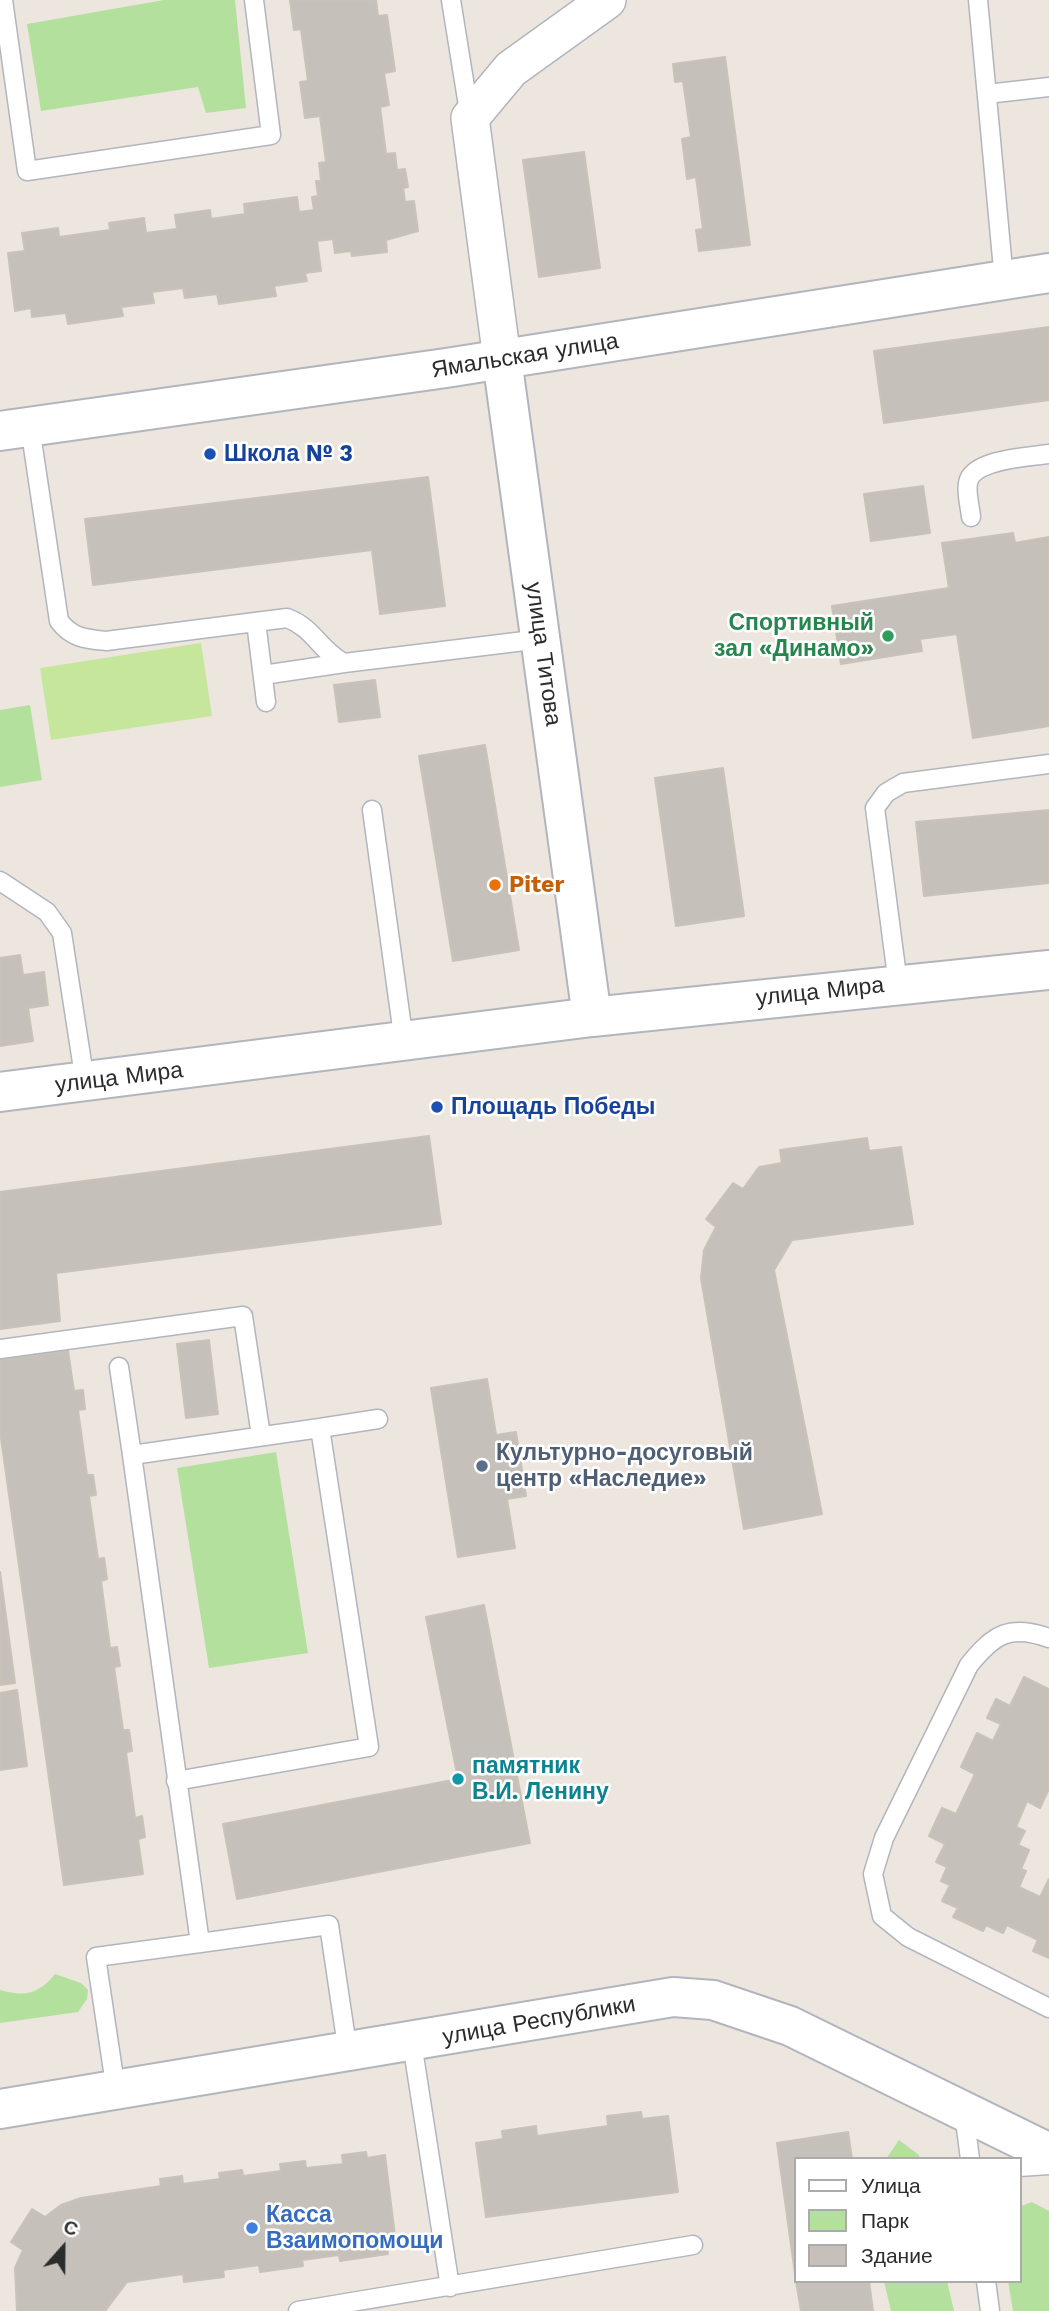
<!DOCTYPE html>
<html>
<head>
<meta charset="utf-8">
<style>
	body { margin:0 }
	#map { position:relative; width:1049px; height:2311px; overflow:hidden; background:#ece6df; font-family:"Work Sans",sans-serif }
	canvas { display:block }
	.legend { position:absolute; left:794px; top:2157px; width:228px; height:126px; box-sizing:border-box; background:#fff; border:2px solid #ababab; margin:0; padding:9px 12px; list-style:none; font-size:21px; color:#2c2c2c }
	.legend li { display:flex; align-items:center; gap:14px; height:35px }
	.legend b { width:35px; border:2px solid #ababab }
	.north { position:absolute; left:28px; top:2213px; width:70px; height:70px; -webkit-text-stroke:5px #fff; paint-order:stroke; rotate:21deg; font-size:19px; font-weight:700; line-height:28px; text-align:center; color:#2c2c2c }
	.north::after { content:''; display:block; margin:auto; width:24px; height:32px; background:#2c2c2c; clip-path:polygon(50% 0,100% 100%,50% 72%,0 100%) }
</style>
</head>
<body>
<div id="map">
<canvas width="1049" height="2311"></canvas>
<ul class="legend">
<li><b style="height:9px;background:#fff"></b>Улица</li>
<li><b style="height:19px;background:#b4e09e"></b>Парк</li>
<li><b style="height:19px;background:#c5c1ba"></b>Здание</li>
</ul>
<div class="north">С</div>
</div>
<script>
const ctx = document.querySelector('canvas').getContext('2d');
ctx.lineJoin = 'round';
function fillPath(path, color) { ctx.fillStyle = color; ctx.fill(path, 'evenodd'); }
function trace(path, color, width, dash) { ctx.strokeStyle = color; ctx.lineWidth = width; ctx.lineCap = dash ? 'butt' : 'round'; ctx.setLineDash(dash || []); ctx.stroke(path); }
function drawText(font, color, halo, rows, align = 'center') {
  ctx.font = font + ' "Work Sans",sans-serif'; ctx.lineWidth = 5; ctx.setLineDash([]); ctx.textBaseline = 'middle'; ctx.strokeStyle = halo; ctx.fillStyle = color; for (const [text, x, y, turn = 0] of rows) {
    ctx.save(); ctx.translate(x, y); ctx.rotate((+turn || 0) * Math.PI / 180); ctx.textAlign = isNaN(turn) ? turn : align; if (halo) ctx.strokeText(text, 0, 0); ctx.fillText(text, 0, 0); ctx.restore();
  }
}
const green = new Path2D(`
	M164,0H235L246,108L206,113L198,87L41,111L27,24Z
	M30,705L42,780L0,787V710Z
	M276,1452L308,1653L209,1668L177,1468Z
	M55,1974L81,1983L88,1990L87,1999L78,2012L0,2023V1990C25,1997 39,1994 55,1974Z
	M899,2140L919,2155L920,2159H886Z
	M1032,2202L1049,2211V2311H1013L1008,2281H1019V2207Z
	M884,2281H947L954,2311H891Z`);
const pitch = new Path2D(`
	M201,643L212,716L51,740L40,668Z`);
const building = new Path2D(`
	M290,0H376L378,16L387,15L395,71L384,73L389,105L380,107L386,154L395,153L397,170L405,169L408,187L403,188L405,202L414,201L418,231L386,240L387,252L352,256L351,251L335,253L333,239L317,241L321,271L305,273L307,281L274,286L276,296L219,304L217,294L185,298L183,288L152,292L154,303L121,307L123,316L68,324L66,313L32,317L31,308L15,311L8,253L25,251L22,233L58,228L59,237L110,230L109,223L144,218L146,233L177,229L175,215L210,210L211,219L245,214L244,204L297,197L299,212L314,210L312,197L318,196L316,181H321L319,163L326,162L320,116L305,118L300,82L308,81L301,29L294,30Z
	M725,57L750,245L699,251L696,230L703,229L696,177L687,179L682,139L691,137L683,81L675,82L673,64Z
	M584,152L600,268L539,277L523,160Z
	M1049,327V400L884,423L874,351Z
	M428,477L445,606L380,614L372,550L93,585L85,519Z
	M923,486L930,533L871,541L864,494Z
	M1013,533L1015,543L1049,537V726L973,738L957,634L920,639L922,651L841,664L832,606L949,588L942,543Z
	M375,680L380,717L339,722L334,685Z
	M485,745L519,950L453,961L419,756Z
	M723,768L744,916L676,926L655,778Z
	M1049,810V883L924,896L916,822Z
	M20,955L23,975L44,972L48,1005L28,1008L33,1041L0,1046V958Z
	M429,1136L441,1224L56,1273L60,1321L0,1329V1192Z
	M867,1138L869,1151L901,1147L913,1224L792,1240L774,1270L822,1514L744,1529L701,1278L704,1250L716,1227L706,1219L733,1183L743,1189L759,1167L782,1163L780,1150Z
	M209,1340L218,1414L186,1418L177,1344Z
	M68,1351L74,1391L83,1390L85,1409L78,1410L87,1475H93L96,1495L89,1496L98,1559L104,1558L107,1579L101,1581L110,1648L117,1647L120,1666L114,1667L123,1730H129L132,1751L126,1752L135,1818L142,1816L145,1837L138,1839L143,1874L64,1885L0,1431V1360Z
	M487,1379L496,1435L516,1432L526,1496L507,1499L515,1548L458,1557L431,1388Z
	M0,1572L15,1683L0,1685Z
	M484,1605L530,1843L237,1899L223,1824L458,1779L426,1617Z
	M1024,1677L1049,1689V1789L1040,1808L1027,1801L1016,1827L1025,1831L1018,1845L1029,1850L1021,1869L1026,1871L1019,1887L1040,1897L1049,1879V1958L1033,1951L1038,1940L1007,1925L1003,1933L986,1925L983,1931L953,1917L958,1908L942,1901L950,1885L941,1881L947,1867L936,1862L945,1844L929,1836L942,1808L956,1814L975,1774L961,1767L977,1733L993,1741L1001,1724L987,1718L996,1699L1010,1706Z
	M17,1690L27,1766L0,1770V1693Z
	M641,2112L642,2119L668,2116L678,2192L486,2217L476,2143L503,2139L502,2131L536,2126L537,2136L608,2126L607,2116Z
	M848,2132L852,2159H795V2274L777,2143Z
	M366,2152L367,2158L385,2155L396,2244L387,2245L388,2254L340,2261L339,2255L302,2260L303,2266L260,2272L259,2265L223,2270L224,2277L184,2282L183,2274L127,2282L105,2311H17L15,2268L23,2250L11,2242L32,2209L45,2217L61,2205L81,2198L161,2186L160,2179L182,2176L183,2184L220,2179L219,2173L242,2170L243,2176L281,2171L280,2164L305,2161L306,2168L343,2164L342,2155Z
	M796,2281H869L873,2311H801Z`);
const lane = new Path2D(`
	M3,0L27,171L271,135L254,0
	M451,0L470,118
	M978,0L1004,280
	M987,94L1049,87
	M30,427L59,621C72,638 85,639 106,641L287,618C314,628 319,650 344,663L541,639
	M971,517C970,506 966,493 968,483C972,459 1029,457 1049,454
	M256,622L266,702
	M263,675L344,663
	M372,810L404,1042
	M0,881L47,912L62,933L85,1082
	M898,984L875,808L886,793L903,783L1049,764
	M0,1349L243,1316L261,1436
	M119,1367L132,1455
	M320,1428L378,1419
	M1049,1638C1010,1624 994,1634 969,1665L884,1838L873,1874L882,1916L908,1937L1049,2008
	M176,1781L369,1747L320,1428L132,1455L200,1943L329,1925L348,2053
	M412,2043L450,2287
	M116,2091L96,1957L200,1943
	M964,2113L970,2159
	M1019,2167L1049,2165
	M986,2281L990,2311
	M298,2311L693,2245`);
const street = new Path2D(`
	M502,359L470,118L511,69L607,0`);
const secondary = new Path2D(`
	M0,431L446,368L1049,273
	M592,1017L1049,970
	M0,1092L592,1017L502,359
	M0,2109L673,1997L713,2000L790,2026L1049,2153`);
const markers = [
	[210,454,7,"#1a4fb4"],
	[888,636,7,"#2e9e5b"],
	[495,885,7,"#e8710a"],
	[437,1107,7,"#1a4fb4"],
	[482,1466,7,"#5c6f8a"],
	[458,1779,7,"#0f9aa8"],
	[252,2228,7,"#3f7fe0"]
];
const streetNames = [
	["Ямальская улица",525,356,-9],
	["улица Титова",543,654,82],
	["улица Мира",820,992,-6],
	["улица Мира",119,1078,-7],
	["улица Республики",539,2021,-10]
];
const transitNames = [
	["Школа № 3",224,454],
	["Площадь Победы",451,1107]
];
const leisureNames = [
	["Спортивный",874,623],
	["зал «Динамо»",874,649]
];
const foodNames = [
	["Piter",509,885]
];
const serviceNames = [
	["Культурно-досуговый",496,1453],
	["центр «Наследие»",496,1479]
];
const cultureNames = [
	["памятник",472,1766],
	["В.И. Ленину",472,1792]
];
const shopNames = [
	["Касса",266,2215],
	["Взаимопомощи",266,2241]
];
fillPath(green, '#b4e09e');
fillPath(pitch, '#c6e79b');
fillPath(building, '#c5c1ba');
trace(building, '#c8c2b8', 2);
trace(lane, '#b2b5be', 21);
trace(street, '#b2b5be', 40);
trace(secondary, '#b2b5be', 42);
trace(lane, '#fff', 18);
trace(street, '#fff', 37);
trace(secondary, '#fff', 38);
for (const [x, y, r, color] of markers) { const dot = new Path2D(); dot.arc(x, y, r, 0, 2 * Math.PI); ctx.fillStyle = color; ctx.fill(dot); trace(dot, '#fff', 2.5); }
drawText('23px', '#2c2c2c', '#fff', streetNames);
drawText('bold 23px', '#164399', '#fff', transitNames, 'left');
drawText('bold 23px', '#27864d', '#fff', leisureNames, 'right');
drawText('bold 23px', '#c56008', '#fff', foodNames, 'left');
drawText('bold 23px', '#4e5e75', '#fff', serviceNames, 'left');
drawText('bold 23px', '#0d838f', '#fff', cultureNames, 'left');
drawText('bold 23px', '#366cbe', '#fff', shopNames, 'left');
</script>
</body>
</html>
